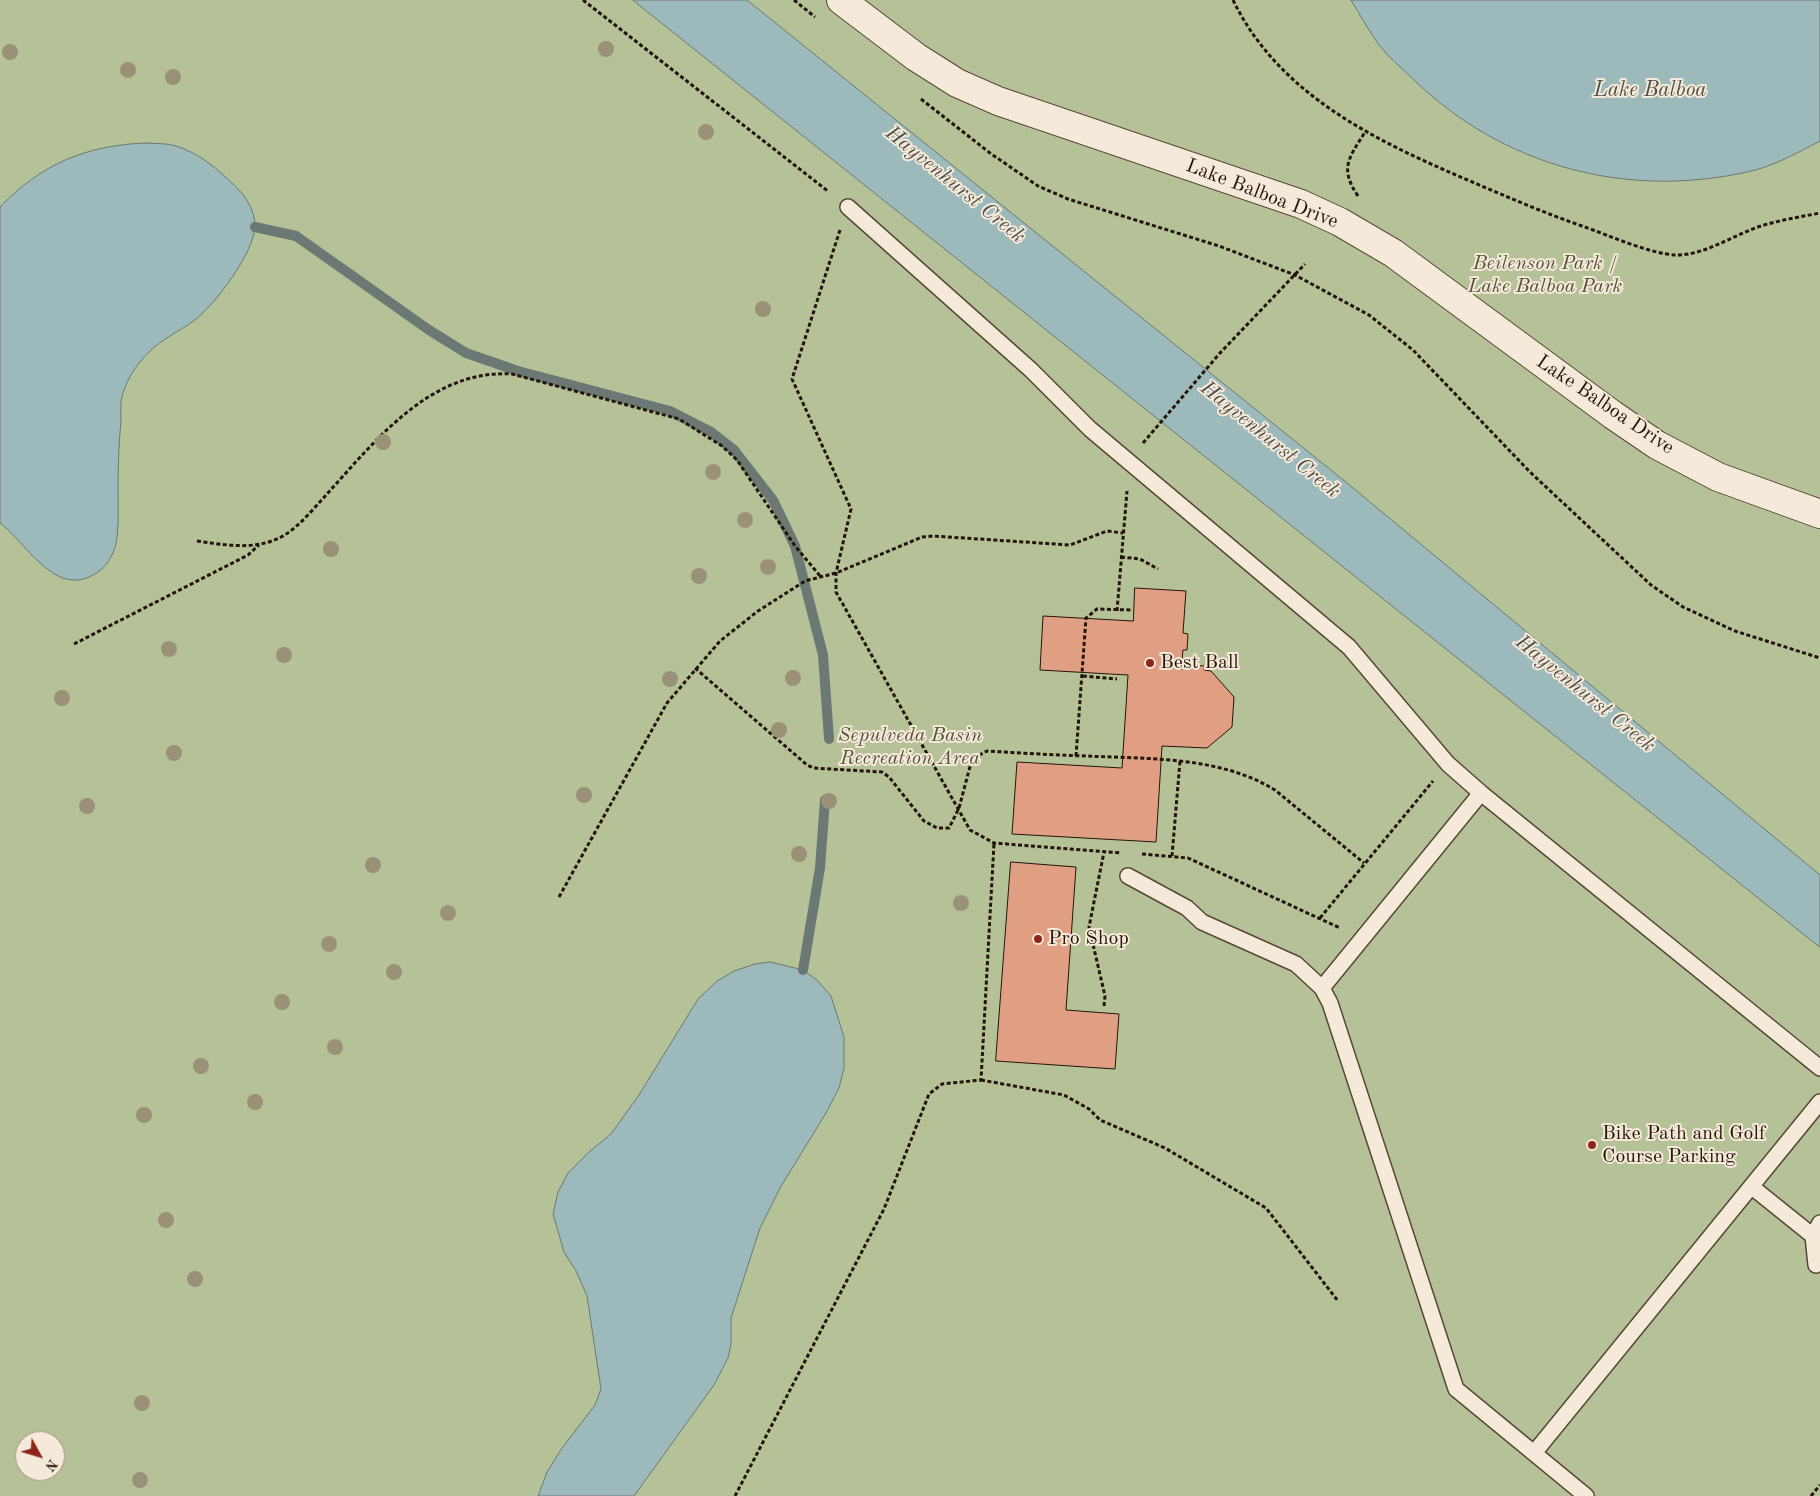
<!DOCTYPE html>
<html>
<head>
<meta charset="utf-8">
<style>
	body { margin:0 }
	#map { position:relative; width:1820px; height:1496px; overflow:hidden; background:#efddc4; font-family:"Old Standard TT",serif }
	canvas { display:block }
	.north { position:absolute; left:15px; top:1431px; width:50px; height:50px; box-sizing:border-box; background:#f5e9d9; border:1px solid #a29486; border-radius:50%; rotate:129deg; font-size:14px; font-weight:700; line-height:20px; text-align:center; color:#251509 }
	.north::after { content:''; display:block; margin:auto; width:18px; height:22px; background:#8f2418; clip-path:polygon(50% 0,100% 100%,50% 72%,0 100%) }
</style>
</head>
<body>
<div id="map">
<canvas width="1820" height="1496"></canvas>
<div class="north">N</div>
</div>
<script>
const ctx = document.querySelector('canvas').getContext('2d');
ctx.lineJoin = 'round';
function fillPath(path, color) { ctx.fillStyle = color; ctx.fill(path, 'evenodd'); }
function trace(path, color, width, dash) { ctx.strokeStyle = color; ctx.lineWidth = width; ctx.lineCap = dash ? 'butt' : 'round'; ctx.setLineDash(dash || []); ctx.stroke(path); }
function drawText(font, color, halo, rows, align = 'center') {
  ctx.font = font + ' "Old Standard TT",serif'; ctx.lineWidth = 4; ctx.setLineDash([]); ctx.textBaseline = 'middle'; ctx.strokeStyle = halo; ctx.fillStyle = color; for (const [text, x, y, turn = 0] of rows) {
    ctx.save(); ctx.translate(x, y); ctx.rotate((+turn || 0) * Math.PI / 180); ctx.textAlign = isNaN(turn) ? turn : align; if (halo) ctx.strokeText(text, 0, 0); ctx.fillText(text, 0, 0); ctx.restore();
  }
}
const green = new Path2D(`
	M0,0H1820V1496H0ZM25,1441H55V1471H25Z`);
const water = new Path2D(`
	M633,0H747L1347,483L1820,875V947Z
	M1351,0H1820V141C1797,153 1772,167 1747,172C1626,199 1503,166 1414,80C1403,69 1389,58 1379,45C1369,31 1360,15 1351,0Z
	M146,143C156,144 167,143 176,146C199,153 219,170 235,186C246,196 255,211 255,226C254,253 216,303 195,320C180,331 162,339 149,352C137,364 128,377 123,393C120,401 121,411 121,420C119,442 118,465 118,488C118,504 119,521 117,537C116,549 109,565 98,572C56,601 28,544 0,523V207C41,164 87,145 146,143Z
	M770,962L803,970L817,980L831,996L844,1037V1068L839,1088L826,1113L780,1188L760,1228L731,1318V1344L728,1358L714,1385L634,1496H538L547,1472L562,1448L595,1405L601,1389L587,1296L576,1271L564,1252L553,1214L558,1192L568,1173L589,1152L611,1134L639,1095L698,999L717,981L734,971L755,964Z`);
const stream = new Path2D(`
	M255,227L296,236L429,330L466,353L518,371L670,411L711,432L734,450L773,500L795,546L823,655L829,739
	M803,970L820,868L825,800`);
const building = new Path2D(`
	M1135,588L1186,591L1183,633L1188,634L1187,650H1183L1181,669H1188V665L1204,666V670L1211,671L1234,697L1232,727L1207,748L1162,746L1156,842L1012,834L1017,762L1122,768L1128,675L1040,670L1043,616L1133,621Z
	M1011,862L1076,867L1066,1010L1119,1014L1115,1069L996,1061Z`);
const path = new Path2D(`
	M583,0L829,192
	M794,0L815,17
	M1233,0C1277,91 1368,137 1456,175C1498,193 1539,211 1582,226C1608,235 1650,254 1676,255C1706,255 1733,235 1761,226C1780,220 1800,217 1820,213
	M921,99L990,153L1038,186L1068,199L1219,246L1295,275L1369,315L1413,350L1530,472L1651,585L1683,607L1735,631L1820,658
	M1358,196C1339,168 1349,158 1365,132
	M840,230L792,379L851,509L836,573V592L970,830L994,843L1121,853
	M1143,443L1220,353L1305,264
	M197,541C226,545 256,551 283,536C300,526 314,508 327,494C376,440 431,369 512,374L679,419L722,446L737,460L795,546L821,577
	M1121,557L1140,559L1158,569
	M1117,611L1127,491
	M74,644L248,555L259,545
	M695,668L807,765L814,768L882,772L889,777L924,821L937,828H949L959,808L972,759L987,751C1020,753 1053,755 1086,756C1148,759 1220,756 1275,790L1364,863
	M1083,676L1117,679
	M1076,756L1086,618L1097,609L1133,610
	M1142,854L1188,858L1340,928
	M1172,856L1180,761
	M559,897L667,703L720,641L758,611L805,581L836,573L922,537L933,536L1070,545L1107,531L1123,533
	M1320,918L1433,781
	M1104,1006L1105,996L1089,927L1104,852
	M981,1080L1064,1095L1089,1109L1100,1120L1165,1148L1266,1208L1338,1301
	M735,1496L884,1209L929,1094L942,1084L981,1080L994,843
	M1811,1496L1820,1485`);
const lane = new Path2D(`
	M848,207L1031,370L1090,429L1349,647L1448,764L1481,793
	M1128,876L1187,908L1202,922L1296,964L1322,988L1330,1003L1456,1389L1586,1496
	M1322,988L1481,793L1820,1068
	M1752,1187L1813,1236
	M1816,1265L1813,1236L1820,1223
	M1534,1453L1820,1102`);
const street = new Path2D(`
	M841,0L916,57L957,83L998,101L1301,204L1340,222L1393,253L1613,415L1657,445L1718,477L1820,514`);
const trees = [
	[606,49],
	[10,52],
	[128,70],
	[173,77],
	[706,132],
	[763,309],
	[383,442],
	[713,472],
	[745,520],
	[331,549],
	[768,567],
	[699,576],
	[169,649],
	[284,655],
	[793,678],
	[670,679],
	[62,698],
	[779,730],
	[174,753],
	[584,795],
	[829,801],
	[87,806],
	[799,854],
	[373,865],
	[961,903],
	[448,913],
	[329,944],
	[394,972],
	[282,1002],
	[335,1047],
	[201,1066],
	[255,1102],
	[144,1115],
	[166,1220],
	[195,1279],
	[142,1403],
	[140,1480]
];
const markers = [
	[1150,663,5,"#8f2418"],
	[1038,939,5,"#8f2418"],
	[1592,1145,5,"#8f2418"]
];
const streetNames = [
	["Lake Balboa Drive",1262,194,21],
	["Lake Balboa Drive",1605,405,34]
];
const parkNames = [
	["Beilenson Park /",1545,264],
	["Lake Balboa Park",1545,287],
	["Sepulveda Basin",910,736],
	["Recreation Area",910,759]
];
const poiNames = [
	["Best Ball",1160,663],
	["Pro Shop",1048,939],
	["Bike Path and Golf",1602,1134],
	["Course Parking",1602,1157]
];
const waterNames = [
	["Lake Balboa",1650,90],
	["Hayvenhurst Creek",955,185,39],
	["Hayvenhurst Creek",1270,440,39],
	["Hayvenhurst Creek",1585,694,39]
];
fillPath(green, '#b5c297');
fillPath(water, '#9cbabc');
trace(water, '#6c7874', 1);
trace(stream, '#6c7874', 10);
fillPath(building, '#e09f83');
trace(building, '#251509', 1);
trace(lane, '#584738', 18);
trace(street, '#584738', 30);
trace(path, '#251509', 3, [4, 2.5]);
trace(lane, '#f5e9d9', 15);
trace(street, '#f5e9d9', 28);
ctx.fillStyle = '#9b9179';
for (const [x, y] of trees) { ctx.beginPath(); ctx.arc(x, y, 8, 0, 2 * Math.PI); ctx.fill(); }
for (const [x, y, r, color] of markers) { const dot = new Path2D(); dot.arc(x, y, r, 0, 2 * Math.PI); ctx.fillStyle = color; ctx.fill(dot); trace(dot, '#f5e9d9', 2); }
drawText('20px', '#251509', '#f5e9d9', streetNames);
drawText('italic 20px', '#57523b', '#f5e9d9', parkNames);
drawText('20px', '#251509', '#f5e9d9', poiNames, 'left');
drawText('italic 21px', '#4f4f48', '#f5e9d9', waterNames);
</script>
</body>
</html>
